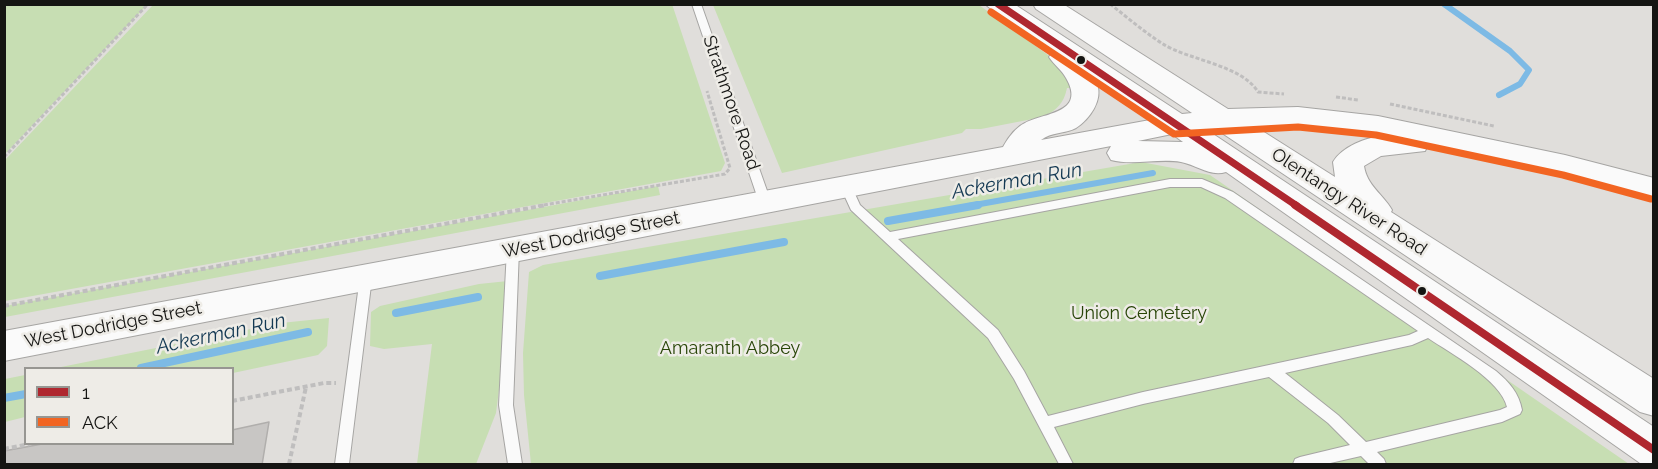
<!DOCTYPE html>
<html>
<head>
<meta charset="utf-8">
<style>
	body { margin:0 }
	#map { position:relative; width:1658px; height:469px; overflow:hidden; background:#e0dedb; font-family:Raleway,sans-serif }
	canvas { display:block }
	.frame { position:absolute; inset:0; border:6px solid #151513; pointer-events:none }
	.legend { position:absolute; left:24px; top:367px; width:210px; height:78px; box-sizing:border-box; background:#eeece7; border:2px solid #979692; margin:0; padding:8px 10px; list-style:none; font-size:18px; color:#151513 }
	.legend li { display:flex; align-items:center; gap:12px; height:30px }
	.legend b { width:30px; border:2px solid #979692 }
</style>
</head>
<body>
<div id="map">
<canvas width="1658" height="469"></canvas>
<div class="frame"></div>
<ul class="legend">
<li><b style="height:8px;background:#af272f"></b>1</li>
<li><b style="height:8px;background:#f26522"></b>ACK</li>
</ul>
</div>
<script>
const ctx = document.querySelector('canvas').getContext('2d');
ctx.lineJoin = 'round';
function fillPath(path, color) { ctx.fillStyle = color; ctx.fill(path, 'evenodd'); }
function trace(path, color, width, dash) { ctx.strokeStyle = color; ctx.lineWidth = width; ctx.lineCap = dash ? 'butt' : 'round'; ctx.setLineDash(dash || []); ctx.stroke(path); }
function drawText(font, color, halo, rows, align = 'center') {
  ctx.font = font + ' Raleway,sans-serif'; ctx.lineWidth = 5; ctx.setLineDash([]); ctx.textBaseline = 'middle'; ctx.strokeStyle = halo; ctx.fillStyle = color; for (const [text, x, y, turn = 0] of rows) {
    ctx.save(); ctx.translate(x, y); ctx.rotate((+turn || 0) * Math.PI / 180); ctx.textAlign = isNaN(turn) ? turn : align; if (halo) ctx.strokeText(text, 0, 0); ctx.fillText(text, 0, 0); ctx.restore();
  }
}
const green = new Path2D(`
	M5,4L147,5L5,154L4,5Z
	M672,4L725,163L721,171L5,301V160L153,5Z
	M713,5H979L1059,63L1075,88H1067C1064,103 1057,110 1043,117L981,129H966L962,133L782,173Z
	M1141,162L1210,175L1629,464H531L524,395L523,353L529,272L543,265Z
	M658,186L660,195L5,317V306Z
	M508,281V320L496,413L476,464H417L432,344L384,349L370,346L371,312L380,306L479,284Z
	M329,318L327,346L318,355L233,373L232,368H56L281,323Z
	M25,375V417L5,422V379Z`);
const streamFar1 = new Path2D(`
	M1444,4L1510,51L1529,70L1520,84L1499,95
	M969,206L1153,173`);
const stream = new Path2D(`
	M888,221L978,205
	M600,276L784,242
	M396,313L478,297
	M141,368L308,332
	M4,398L26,394`);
const building = new Path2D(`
	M269,422L262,465H4V451L42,444H232V430Z`);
const pathFar1 = new Path2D(`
	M1110,4C1127,17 1144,32 1163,44C1188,60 1242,65 1258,92L1284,94
	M1336,97L1358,100
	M1390,104L1494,126
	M4,157L148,4
	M538,206L725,174L730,168L707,91`);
const path = new Path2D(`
	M4,306L546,205
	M232,401L324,383H336
	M4,449L30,444
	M289,464L306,387`);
const service = new Path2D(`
	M692,4H701L771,202L769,205H761L759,202Z
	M1170,179H1202L1233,192L1496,371C1509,382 1519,393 1522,410L1520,414L1502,422L1377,452L1384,459L1386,464H1369L1361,456L1326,464H1293L1295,459L1300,457L1350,445L1328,423L1269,377L1143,404L1054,427L1073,464H1059L1014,379L988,338L851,210L840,186L842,183H850L860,205L890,232ZM1170,187H1201L1225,198L1418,331L1409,335L1143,392L1048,416L1024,371L998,330L898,239ZM1428,338C1450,353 1501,380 1507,407L1500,410L1366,442L1338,415L1285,373L1412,345Z
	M513,244L517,246L519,249L513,405L522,464H508L499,405L507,249L509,246Z
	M366,272L370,274L372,277L349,464H335L360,277L362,274Z`);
const secondary = new Path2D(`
	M985,4H1014L1182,114L1192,113L1036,9L1033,4H1063L1228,109L1298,107L1378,116L1565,155L1654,178V200L1565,175L1428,145L1425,151L1381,156L1364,166C1367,186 1383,194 1392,210L1391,212L1654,379V416L1640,412L1216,129L1207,130L1654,427V464L1640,463L1226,172C1210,177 1197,165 1181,162C1158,158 1133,166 1111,160L1107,153L1111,146L4,361V331L1003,147C1008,138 1016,127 1025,123C1042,113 1087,114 1066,78C1062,70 1054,65 1049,57L1051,54L1015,29ZM1097,84L1150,120L1041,140C1051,132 1065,134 1076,128C1090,119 1103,100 1097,84ZM1298,125L1378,134L1383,136C1366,137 1342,147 1333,162L1335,177L1256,127ZM1172,134L1183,142L1138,141Z`);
const bus1Far1 = new Path2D(`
	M998,4L1297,206`);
const bus1 = new Path2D(`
	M1295,205L1654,450`);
const bus2 = new Path2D(`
	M991,12L1174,134L1298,127L1376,135L1563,175L1651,199`);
const markers = [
	[1081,60,5,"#151513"],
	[1422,291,5,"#151513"]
];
const streetNames = [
	["Strathmore Road",731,103,71],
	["Olentangy River Road",1349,202,33],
	["West Dodridge Street",591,235,-11],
	["West Dodridge Street",113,325,-11]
];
const parkNames = [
	["Union Cemetery",1139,314],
	["Amaranth Abbey",730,349]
];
const waterNames = [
	["Ackerman Run",1017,181,-10],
	["Ackerman Run",221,334,-12]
];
fillPath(green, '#c7deb3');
trace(streamFar1, '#7dbae5', 6);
trace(stream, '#7dbae5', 8);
fillPath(building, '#c8c6c4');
trace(building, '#b0aeac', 1.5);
trace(service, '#a6a5a3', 2);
trace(secondary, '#a6a5a3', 2);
trace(pathFar1, '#bfbebe', 3, [4, 2]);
trace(path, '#bfbebe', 4, [5, 3]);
fillPath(service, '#fafafa');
fillPath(secondary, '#fafafa');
trace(bus1Far1, '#af272f', 7);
trace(bus1, '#af272f', 8);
trace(bus2, '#f26522', 7);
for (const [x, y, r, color] of markers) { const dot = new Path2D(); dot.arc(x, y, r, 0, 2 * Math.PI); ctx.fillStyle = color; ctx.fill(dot); trace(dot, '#eeece7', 2); }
drawText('18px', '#151513', '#eeece7', streetNames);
drawText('18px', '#284507', '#eeece7', parkNames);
drawText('italic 20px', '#143953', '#eeece7', waterNames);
</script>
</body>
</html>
